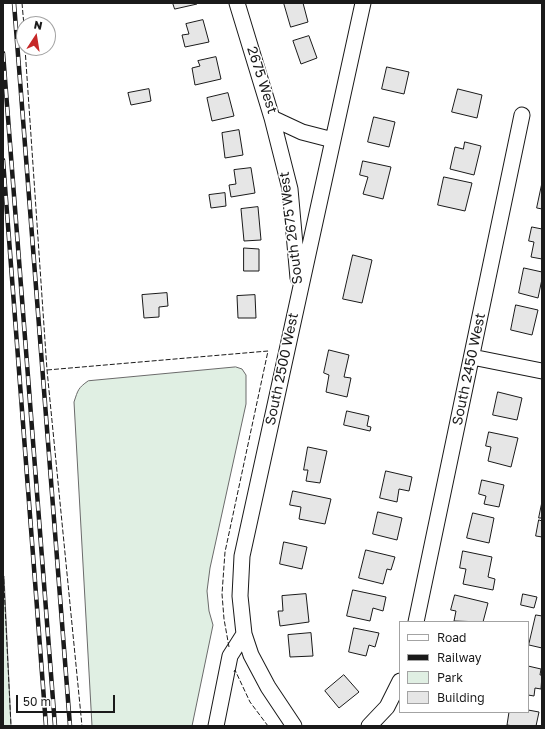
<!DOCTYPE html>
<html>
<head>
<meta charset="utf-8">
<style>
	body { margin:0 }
	#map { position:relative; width:545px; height:729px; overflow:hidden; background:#fff; font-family:"Golos Text",sans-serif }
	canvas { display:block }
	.frame { position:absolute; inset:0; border:4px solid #1a1a1a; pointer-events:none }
	.legend { position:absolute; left:399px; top:621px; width:130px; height:92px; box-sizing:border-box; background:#fff; border:1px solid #a3a3a3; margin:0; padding:5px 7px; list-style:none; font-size:12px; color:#1a1a1a }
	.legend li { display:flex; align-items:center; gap:8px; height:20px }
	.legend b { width:20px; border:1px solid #a3a3a3 }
	.north { position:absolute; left:16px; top:16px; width:40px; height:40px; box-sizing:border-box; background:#fff; border:1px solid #a3a3a3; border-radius:50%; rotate:12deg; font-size:11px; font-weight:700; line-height:16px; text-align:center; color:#1a1a1a }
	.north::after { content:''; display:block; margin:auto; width:14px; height:18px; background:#c62828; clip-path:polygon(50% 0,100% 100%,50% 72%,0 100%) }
	.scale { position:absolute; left:16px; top:695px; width:99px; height:18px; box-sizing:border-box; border:2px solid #1a1a1a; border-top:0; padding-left:5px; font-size:12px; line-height:14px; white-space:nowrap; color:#1a1a1a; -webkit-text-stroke:3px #fff; paint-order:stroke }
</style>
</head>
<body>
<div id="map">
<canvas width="545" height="729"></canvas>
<div class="frame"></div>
<ul class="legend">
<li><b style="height:5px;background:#fff"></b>Road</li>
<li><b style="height:5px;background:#1a1a1a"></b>Railway</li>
<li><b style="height:11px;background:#e0efe3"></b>Park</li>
<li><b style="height:11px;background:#e6e6e6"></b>Building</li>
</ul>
<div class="north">N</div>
<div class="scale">50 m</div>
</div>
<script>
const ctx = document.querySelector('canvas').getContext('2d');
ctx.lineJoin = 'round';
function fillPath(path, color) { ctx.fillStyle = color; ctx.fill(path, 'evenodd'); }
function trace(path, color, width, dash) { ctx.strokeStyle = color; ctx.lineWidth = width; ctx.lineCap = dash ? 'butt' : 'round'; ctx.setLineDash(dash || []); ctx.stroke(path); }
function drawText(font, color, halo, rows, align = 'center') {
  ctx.font = font + ' "Golos Text",sans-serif'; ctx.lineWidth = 3; ctx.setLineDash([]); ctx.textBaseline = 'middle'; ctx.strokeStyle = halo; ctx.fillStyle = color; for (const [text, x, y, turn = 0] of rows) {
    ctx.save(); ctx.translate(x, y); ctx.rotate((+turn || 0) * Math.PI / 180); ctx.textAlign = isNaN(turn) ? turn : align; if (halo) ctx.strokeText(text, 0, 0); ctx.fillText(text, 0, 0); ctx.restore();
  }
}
const green = new Path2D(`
	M236,367L242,369L246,375V404L210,568L207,591L209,611L213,625L192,726H92L74,402C78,390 78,388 88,381Z
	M3,576H4L11,726H3Z`);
const building = new Path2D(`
	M173,3H197V4L175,9Z
	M284,3H303L308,22L291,27Z
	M203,20L209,42L185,47L182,35L189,34L186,24Z
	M309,36L317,58L301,64L293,41Z
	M216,57L221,79L195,85L192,68L200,66L198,61Z
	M387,67L409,72L404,94L382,89Z
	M149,89L151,101L131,105L128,93Z
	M458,89L482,95L477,118L452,112Z
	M228,93L234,116L212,121L207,98Z
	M374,117L395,122L389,147L368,142Z
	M239,130L243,155L225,158L222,133Z
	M465,142L481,146L474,175L450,169L455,147L463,149Z
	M363,161L391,167L383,199L363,194L368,177L360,175Z
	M251,168L255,193L231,197L229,185L236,184L234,170Z
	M444,177L472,183L465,211L438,205Z
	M542,183V209L537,208Z
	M225,193L226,206L211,208L209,195Z
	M258,207L261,240L244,241L241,209Z
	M532,227L542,229V259L531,257L534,242L529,241Z
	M244,248L259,249V271H244Z
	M353,255L372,260L362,303L343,299Z
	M524,268L542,272V279L538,298L519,293Z
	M167,293L168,306L159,307V317L144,318L142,295Z
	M255,295L256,318H238L237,296Z
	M516,305L538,310L532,335L511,330Z
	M329,350L349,355L344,377L351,378L347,397L326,392L329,375L324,373Z
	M498,392L522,398L517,420L493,415Z
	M347,411L369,416L367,426L371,427L370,431L344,425Z
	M489,432L518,438L511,467L488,461L491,447L486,446Z
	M308,447L327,451L320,483L306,481L308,470H304Z
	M386,471L412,477L409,491L399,489L397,502L380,498Z
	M482,480L504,485L499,507L484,504L486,496L479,494Z
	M293,491L331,499L325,524L299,519L301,507L290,505Z
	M542,502V518H539Z
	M378,512L402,518L397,540L373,534Z
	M473,513L494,518L489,543L467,538Z
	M539,520L542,521V537L536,536Z
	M284,542L307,547L302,569L280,564Z
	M366,550L395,557L391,570L387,569L383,584L359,578Z
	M463,551L492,557L488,577L495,579L493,590L463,584L466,569L460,568Z
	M353,590L386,597L383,611L373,608L370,621L347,616Z
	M306,594L309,622L280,626L278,611H283L282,596Z
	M523,594L537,597L534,608L521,605Z
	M455,595L488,603L483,622L454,621L456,611L451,610Z
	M536,615L542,616V648L529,645Z
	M354,628L379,633L375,647L369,645L366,656L349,652Z
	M311,633L313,656L290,657L288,635Z
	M528,666L541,669L540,675H542L541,689L535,688L534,696L528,695Z
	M344,675L359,692L339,708L325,691Z
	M528,710L539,712L536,726H513L507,725L509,712H528Z`);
const minor = new Path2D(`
	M237,3L272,118L302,132L333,140
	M272,118L290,189L298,278
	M472,357L542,371
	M416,622L522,115
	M216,726L230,656L244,634
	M294,726L268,687L251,655L244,634L240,596L242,556L363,3
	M369,726L387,707L400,681`);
const rail = new Path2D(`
	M14,3L70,726
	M3,53L55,726
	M3,160L46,726`);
const fence = new Path2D(`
	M22,3L24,26
	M25,48L47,370L82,726
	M47,370L268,351L225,552L222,594L224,619L229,647
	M3,565L11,726
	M234,672L235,670L250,702L268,726`);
const streetNames = [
	["2675 West",262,80,72],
	["South 2675 West",291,228,-97],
	["South 2500 West",282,369,-78],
	["South 2450 West",469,369,-78]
];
fillPath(green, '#e0efe3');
trace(green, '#6a6a6a', 1);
fillPath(building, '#e6e6e6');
trace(building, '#1a1a1a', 1);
trace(minor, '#1a1a1a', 17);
trace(minor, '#fff', 15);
trace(rail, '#1a1a1a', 4.5);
trace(rail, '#fff', 3, [9]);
trace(fence, '#1a1a1a', 1, [5, 2]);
drawText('14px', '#1a1a1a', '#fff', streetNames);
</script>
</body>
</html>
